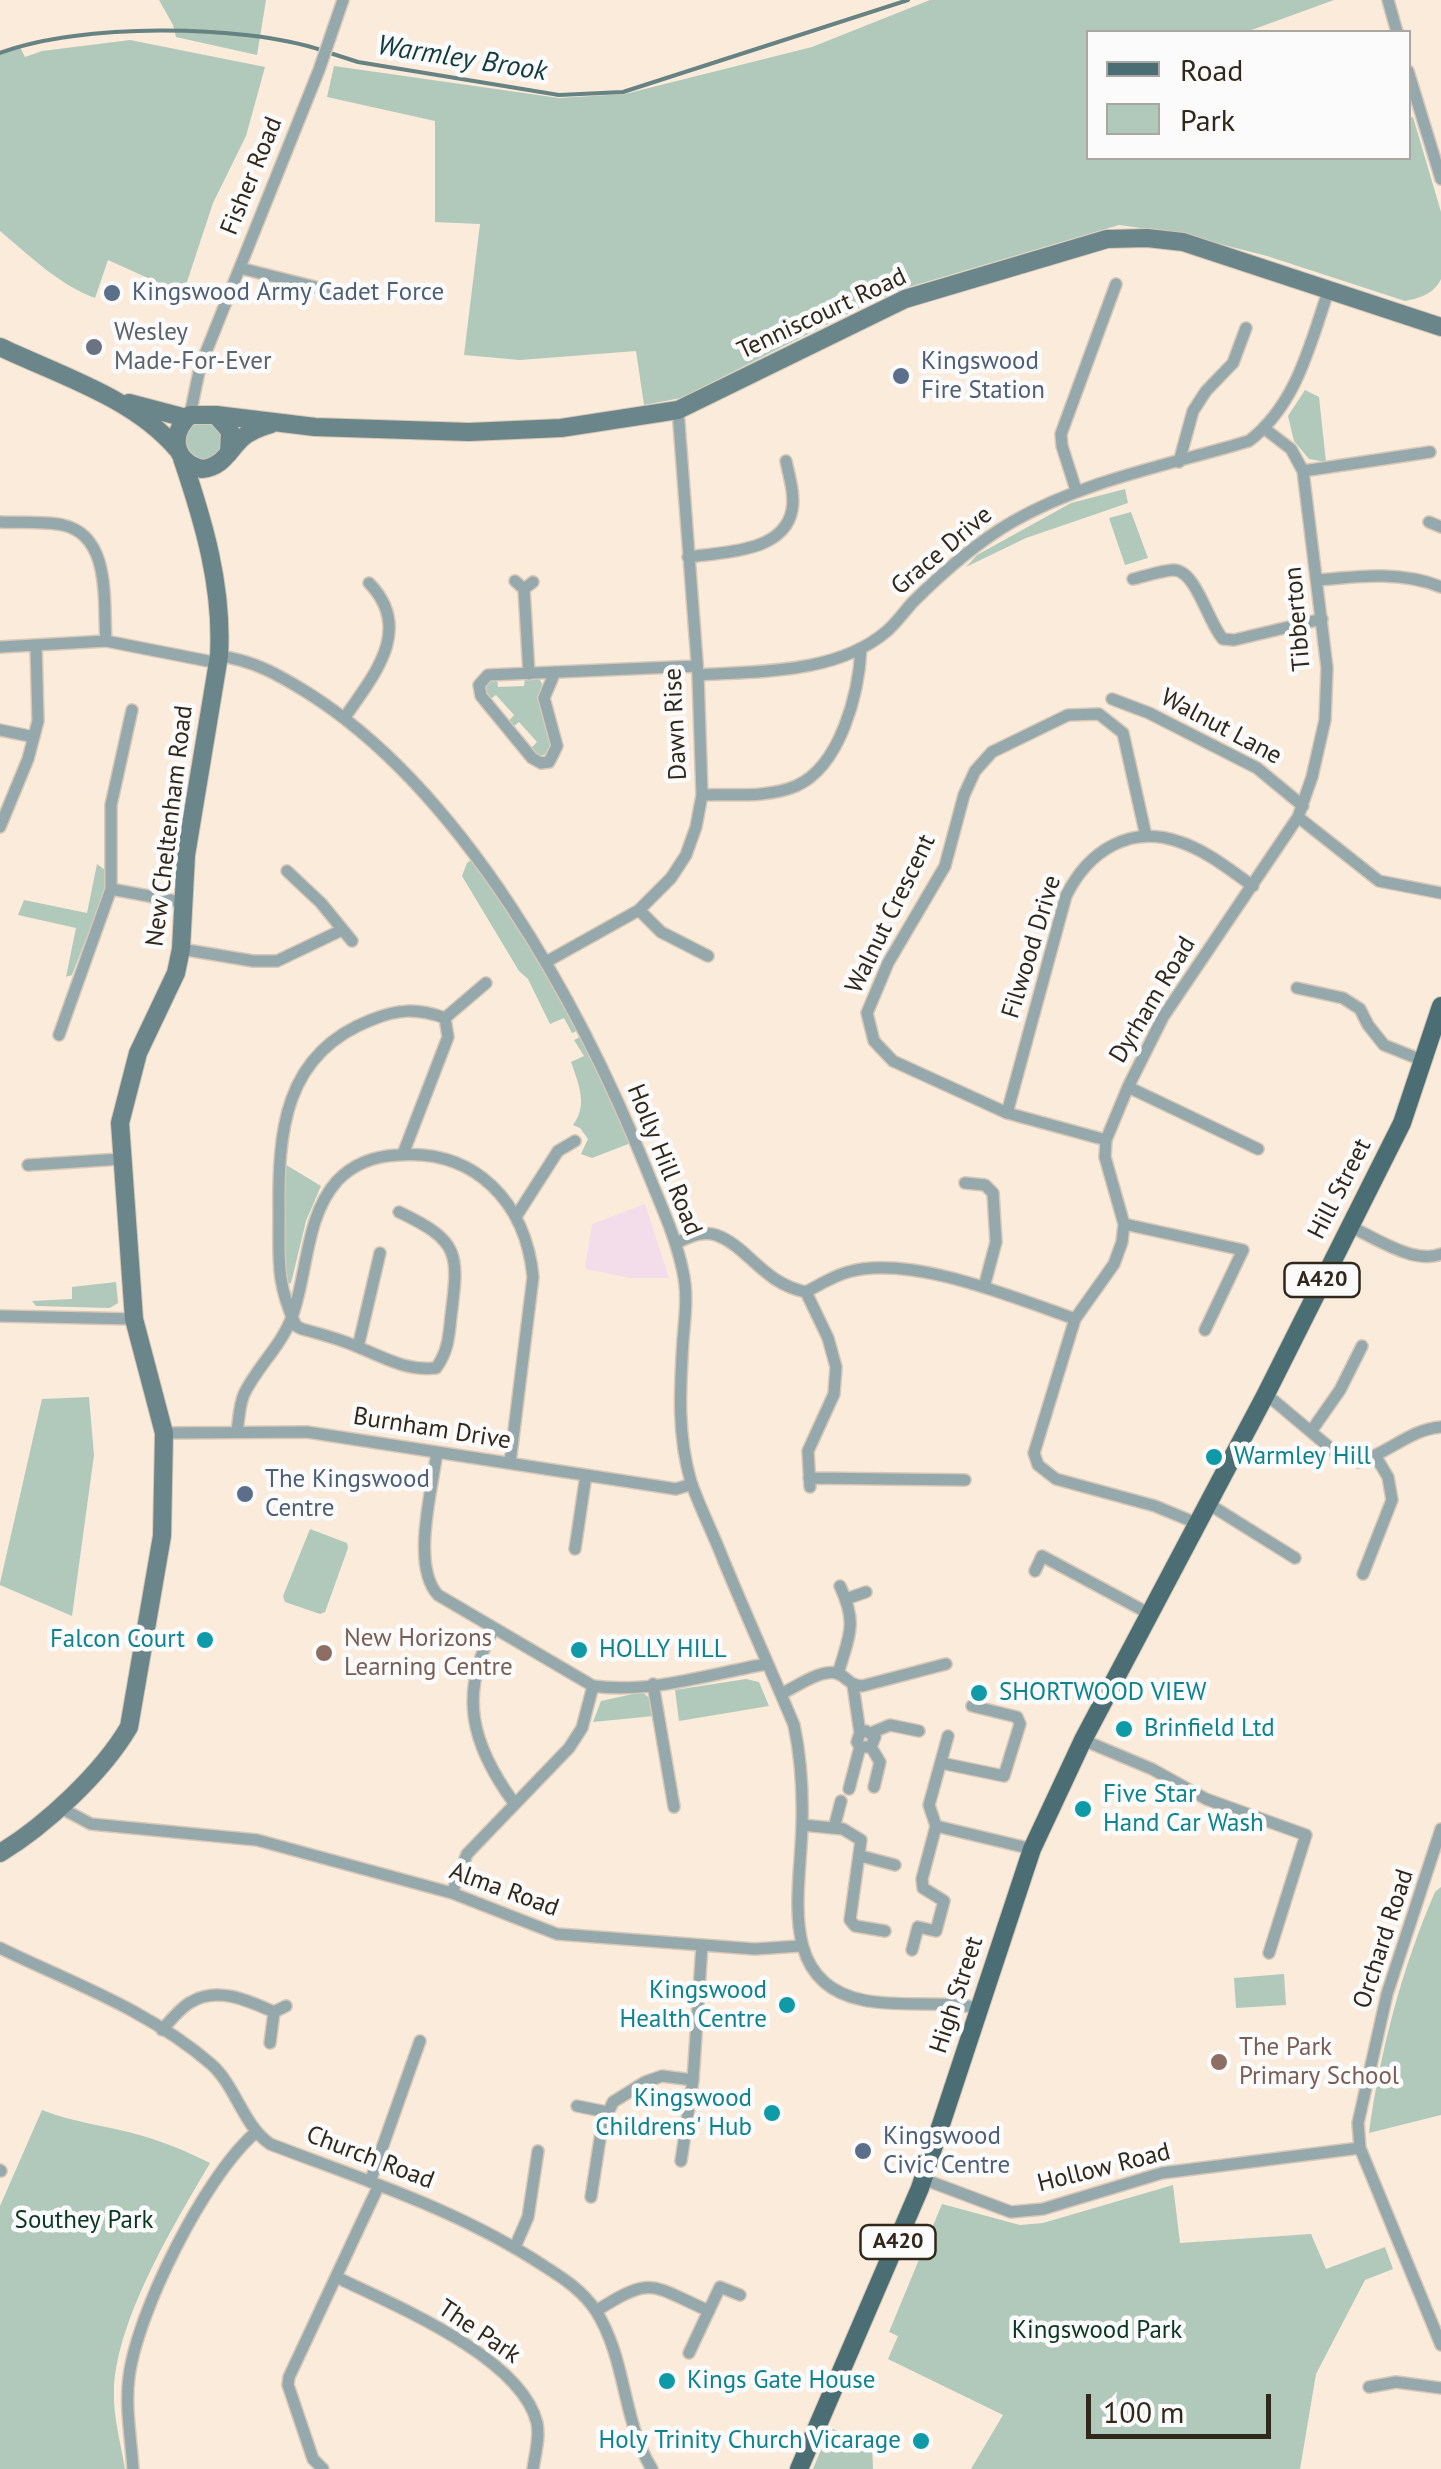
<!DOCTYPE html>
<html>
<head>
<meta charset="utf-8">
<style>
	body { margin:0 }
	#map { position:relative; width:1441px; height:2469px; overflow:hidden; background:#fbebda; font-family:"PT Sans",sans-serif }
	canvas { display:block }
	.legend { position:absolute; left:1086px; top:30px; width:325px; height:130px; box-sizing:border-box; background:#fbfbfb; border:2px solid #aaa7a2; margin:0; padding:12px 18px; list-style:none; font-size:30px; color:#31281c }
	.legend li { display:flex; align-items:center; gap:20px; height:50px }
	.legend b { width:50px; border:2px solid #aaa7a2 }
	.scale { position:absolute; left:1086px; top:2394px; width:185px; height:45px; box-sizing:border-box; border:5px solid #31281c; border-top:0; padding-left:12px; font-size:30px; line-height:35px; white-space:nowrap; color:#31281c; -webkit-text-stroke:8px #fbfbfb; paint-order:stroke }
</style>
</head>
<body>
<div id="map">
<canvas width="1441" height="2469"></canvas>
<ul class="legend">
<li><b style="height:12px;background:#4a6e73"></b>Road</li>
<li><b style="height:28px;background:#b0c9ba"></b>Park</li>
</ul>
<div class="scale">100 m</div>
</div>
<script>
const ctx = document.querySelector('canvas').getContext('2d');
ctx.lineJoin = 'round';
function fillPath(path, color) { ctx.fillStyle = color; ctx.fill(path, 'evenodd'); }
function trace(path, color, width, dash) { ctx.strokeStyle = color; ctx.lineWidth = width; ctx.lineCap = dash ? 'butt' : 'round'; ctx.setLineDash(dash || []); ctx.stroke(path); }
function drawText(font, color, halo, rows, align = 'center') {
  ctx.font = font + ' "PT Sans",sans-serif'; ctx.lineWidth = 9; ctx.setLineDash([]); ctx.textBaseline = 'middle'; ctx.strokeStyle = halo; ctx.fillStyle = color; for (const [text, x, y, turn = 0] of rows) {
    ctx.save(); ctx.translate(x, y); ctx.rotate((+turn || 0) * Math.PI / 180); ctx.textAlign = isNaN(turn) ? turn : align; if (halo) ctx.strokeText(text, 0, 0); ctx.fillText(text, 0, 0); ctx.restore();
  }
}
const commercial = new Path2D(`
	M645,1204L669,1278H630L585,1269L592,1224Z`);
const green = new Path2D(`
	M159,0H266L257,55L176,37L173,25Z
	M930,0H1334L1246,32H1088V158H1408L1409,118L1413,117L1441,212V279C1434,294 1420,298 1405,301L1267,256L1177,233L1119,225L909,287L867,304L681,398L644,405L636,351L520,360L464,355L480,224L435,222V121L327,97L334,66L559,98L625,94L812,47Z
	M130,40L265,67L246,136L213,203L183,294L108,260L95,298C58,284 30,256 0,231V53L19,45L25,57L42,51Z
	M1305,390L1319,397L1326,462L1309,459L1294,441L1288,416Z
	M209,420L224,432L219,457L198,462L183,448L186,429L195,421Z
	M1125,489L1128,503L1026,538L966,567L977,555L1071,503Z
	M1131,512L1148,558L1125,565L1109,518Z
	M525,678H539L542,684L539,704L552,743L547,754L540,756L530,749L537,742L519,722L512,728L508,722L514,715L496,695L489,700L483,693L484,685L497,679L498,687L524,686Z
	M472,859L547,974L577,1031L572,1033L564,1018L550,1024L528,979L519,971L462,876L467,863Z
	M97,864L105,870L106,887L72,975L66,977L76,928L18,915L24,900L87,913Z
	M580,1037L584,1039L631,1143L592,1158L581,1154L588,1139L580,1128L573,1125C588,1105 579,1085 571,1062L584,1056L574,1040Z
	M283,1163L321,1186L306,1221L291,1283L286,1284L281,1276Z
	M116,1282L118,1303L110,1308L36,1306L32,1301L72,1299V1287Z
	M89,1397L94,1455L72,1616L0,1585V1583L42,1399Z
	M310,1529L347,1543L348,1548L325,1612L320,1614L285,1602L283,1596Z
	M746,1679L759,1682L769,1706L679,1721L675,1690Z
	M642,1692L652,1700L654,1716L593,1722L601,1701Z
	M1441,1887V2115L1369,2133C1380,2051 1402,1968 1435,1892Z
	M1284,1974L1286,2005L1236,2008L1234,1978Z
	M42,2110C75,2123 109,2126 143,2136C167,2143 188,2152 210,2163C175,2223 115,2321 114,2392C113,2417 121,2444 125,2469H0V2206Z
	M1173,2185L1180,2243L1311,2234L1326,2269L1385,2247L1393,2269L1365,2280L1316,2374L1300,2469H971L1003,2415L888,2359L898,2336L889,2332L942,2204L1020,2225L1043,2223Z
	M830,2428L872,2443L873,2469H813Z`);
const stream = new Path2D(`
	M0,53C79,23 241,24 321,50
	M330,53L358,62L559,95L623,92L908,0`);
const street = new Path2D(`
	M1388,0L1397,32
	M1408,71L1441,179
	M240,268L347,295
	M190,415L200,367L319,70L343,0
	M1179,462L1193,411L1206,391L1233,363L1246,328
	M1303,471L1430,452
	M1076,490L1062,446L1061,434L1116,284
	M0,522C21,523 43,521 63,525C112,536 103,603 106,641
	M1429,522L1441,527
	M688,557C722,552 784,553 792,510C795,494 789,476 786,461
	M1133,579C1146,576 1160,571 1173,570C1196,569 1208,623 1223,639L1234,640L1322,619
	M1319,580C1360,576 1402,571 1441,587
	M515,581L524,589L533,582
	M524,589L529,674
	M0,647L106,641L218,663
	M219,656C253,660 279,675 308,693C463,791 581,1005 648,1173C661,1206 676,1237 683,1272C688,1294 685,1317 683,1340C680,1389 677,1434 691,1482C700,1508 713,1533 723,1559C746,1615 771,1670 794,1725C801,1758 803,1791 802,1825C801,1888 776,1983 863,2000C901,2008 941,2000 979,2008
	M555,672L544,698L557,746L549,762L541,763L532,758L481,696L479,685L488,675L697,666
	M698,675C759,671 837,674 887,631C896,623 904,612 912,603C942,573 976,543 1012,522C1085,480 1169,465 1249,441C1297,404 1310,344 1329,289
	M1112,699L1149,713L1257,768L1303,806
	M345,717C374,675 414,629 369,583
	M0,730L34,737
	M702,795C732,794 768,798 796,786C841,766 859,692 861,648
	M1298,817L1379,881L1441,893
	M0,827L28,759L38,721L36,645
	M287,871L321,903L352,941
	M111,889L186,903
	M639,910L661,932L708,956
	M181,949L253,961H277L342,930
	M546,962L639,910L671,878L686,855L696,827L702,795L698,675L678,410
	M1297,988L1343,998L1360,1009L1368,1025L1384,1045L1424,1061
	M445,1018L486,983
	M59,1035L111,889V805L132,710
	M1128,1087L1258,1149
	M1007,1113L1066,896C1088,851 1130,824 1180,842C1207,851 1230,870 1253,886
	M1106,1140L1007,1113L893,1061L874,1041L867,1013L888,963L945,866L964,795L975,771L992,752L1068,715L1099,714L1123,733L1146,836
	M28,1165L121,1159
	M965,1183L985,1185L993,1193L996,1242L984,1287
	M399,1212C460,1241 459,1253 451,1316C449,1336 448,1352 436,1368C406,1371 385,1358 358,1347C340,1339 321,1334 302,1329L296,1326C276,1283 279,1260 279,1214C278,1133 283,1054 371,1020C398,1009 417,1008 445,1018L448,1037L403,1154
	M517,1215L558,1151L575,1141
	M1124,1224L1243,1250L1205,1330
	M1349,1226C1374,1237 1414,1265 1441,1254
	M676,1243C688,1238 702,1230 716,1235C748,1246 762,1283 806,1292C819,1285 833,1276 848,1272C911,1254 1015,1298 1075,1319
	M806,1292L828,1338L836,1367L834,1394L808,1451L810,1487
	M0,1316L134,1319
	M358,1347L380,1253
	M1266,1394L1335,1452L1359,1462C1388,1453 1411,1429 1441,1427
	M1312,1430L1340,1390L1362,1346
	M237,1432C239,1419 239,1406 244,1394C257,1367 281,1346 292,1317C308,1273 305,1217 337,1181C354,1163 375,1156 398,1155C476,1149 526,1203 533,1277L510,1463
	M164,1433L307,1432L676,1489L692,1484
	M437,1452C432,1490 411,1566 438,1595L593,1686C649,1694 711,1674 766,1664
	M809,1478L965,1480
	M1207,1503L1295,1558
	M1196,1523L1155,1506L1056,1479L1038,1465L1034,1453L1075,1319L1114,1264L1122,1242L1124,1224L1105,1157L1106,1140L1128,1087L1163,1017L1298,817L1312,777L1325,720L1327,668L1303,471L1291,449L1265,429
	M575,1549L586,1475
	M1035,1571L1042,1556L1148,1613
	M1363,1574L1392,1500L1388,1477L1376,1457
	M846,1599L866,1592
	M494,1628C458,1694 471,1744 514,1803
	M838,1674C849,1635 858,1625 840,1586
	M653,1684L674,1807
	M853,1685L860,1733L857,1742L860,1747H871L875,1737L866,1731L860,1733
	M781,1694C796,1687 823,1667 839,1674C849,1679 849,1685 862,1686L946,1664
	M871,1733L890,1725L919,1731
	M1083,1740L1152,1769L1206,1799L1306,1835L1269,1953
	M871,1747L880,1762L874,1787
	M941,1763L1004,1776L1020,1724L1017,1717L972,1706
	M849,1789L860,1747
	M59,1807L91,1824L257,1840L452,1893L557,1934L755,1949L800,1946
	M802,1825L843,1829L861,1840L850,1920L855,1926L885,1931
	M936,1826L929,1805L948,1736
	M834,1828L841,1801
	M1441,1829L1387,1994L1358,2123L1360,2148L1441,2345
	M861,1856L895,1865
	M452,1893L467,1854L569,1748L582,1728L593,1686
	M0,1948C72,1983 149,2010 211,2064C236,2086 242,2124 270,2144C364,2180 459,2210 544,2266C563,2278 583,2291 596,2311C627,2360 622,2421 652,2469
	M912,1950L918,1927L936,1931L944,1901L923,1888L922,1879L936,1826L1032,1849
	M162,2030C170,2021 180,2008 191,2002C218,1986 249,2001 274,2012
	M270,2043L274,2012L286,2006
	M577,2106L607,2112
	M681,2161L693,2080L702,1945
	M0,2170L1,2171
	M923,2179L1011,2212L1043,2209L1162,2173L1360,2148
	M370,2182L420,2041
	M591,2197L602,2126L613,2102L645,2082L662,2076L693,2080
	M515,2247L528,2217L538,2151
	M336,2277C394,2305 521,2357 537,2423C540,2438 535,2454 533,2469
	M596,2311C653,2275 650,2285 709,2311
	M689,2353L720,2287L740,2295
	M1369,2387L1396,2382L1441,2388
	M133,2469C131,2438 125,2407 129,2377C137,2312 205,2176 255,2133
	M323,2469L313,2459L288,2385L289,2377L379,2185`);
const secondary = new Path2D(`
	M0,347C59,375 134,398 177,449
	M129,403L186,418
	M216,415L315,427L469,432L561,428L678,410L905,299L1107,239L1147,238L1183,242L1441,327
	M229,453L230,431L216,415H190C169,434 173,461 202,469C222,467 227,453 241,439C249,431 260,427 271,424
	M0,1853C45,1826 102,1773 129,1727L162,1536L164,1433L134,1319L120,1123L138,1053L176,973L181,949L186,855L219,656C223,587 204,523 182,458`);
const primary = new Path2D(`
	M799,2469L920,2188L1032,1849L1083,1740L1266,1394L1402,1123L1441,1006`);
const markers = [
	[112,293,10,"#5c6f8a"],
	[94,347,10,"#6b7280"],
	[901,376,10,"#5c6f8a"],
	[1214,1457,10,"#0f9aa8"],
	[245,1494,10,"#5c6f8a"],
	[205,1640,10,"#0f9aa8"],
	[579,1650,10,"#0f9aa8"],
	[324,1653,10,"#8d6e63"],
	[979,1693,10,"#0f9aa8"],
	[1124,1729,10,"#0f9aa8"],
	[1083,1809,10,"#0f9aa8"],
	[787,2005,10,"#0f9aa8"],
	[1219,2062,10,"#8d6e63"],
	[772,2113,10,"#0f9aa8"],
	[863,2151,10,"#5c6f8a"],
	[667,2381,10,"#0f9aa8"],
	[921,2441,10,"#0f9aa8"]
];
const shields = [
	[1322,1280,75],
	[898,2242,75]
];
const shieldNames = [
	["A420",1322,1280],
	["A420",898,2242]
];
const streetNames = [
	["Fisher Road",252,176,-68],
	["Tenniscourt Road",822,314,-25],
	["Grace Drive",942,551,-40],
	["Tibberton",1298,619,-95],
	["Dawn Rise",676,724,-93],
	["Walnut Lane",1221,727,28],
	["New Cheltenham Road",170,826,-83],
	["Walnut Crescent",891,914,-64],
	["Filwood Drive",1032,947,-73],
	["Dyrham Road",1153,1000,-59],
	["Holly Hill Road",664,1160,68],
	["Hill Street",1340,1189,-63],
	["Burnham Drive",432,1429,9],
	["Alma Road",504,1890,20],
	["Orchard Road",1384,1939,-72],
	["High Street",957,1995,-72],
	["Church Road",370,2158,21],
	["Hollow Road",1104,2168,-14],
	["The Park",479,2332,34]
];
const serviceNames = [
	["Kingswood Army Cadet Force",132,293],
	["Kingswood",921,362],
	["Fire Station",921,391],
	["The Kingswood",265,1480],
	["Centre",265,1509],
	["Kingswood",883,2137],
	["Civic Centre",883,2166]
];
const worshipNames = [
	["Wesley",114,333],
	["Made-For-Ever",114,362]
];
const cultureNames = [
	["Warmley Hill",1234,1457],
	["Falcon Court",185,1640,"right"],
	["HOLLY HILL",599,1650],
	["SHORTWOOD VIEW",999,1693],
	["Brinfield Ltd",1144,1729],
	["Five Star",1103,1795],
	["Hand Car Wash",1103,1824],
	["Kingswood",767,1991,"right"],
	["Health Centre",767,2020,"right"],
	["Kingswood",752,2099,"right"],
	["Childrens' Hub",752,2128,"right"],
	["Kings Gate House",687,2381],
	["Holy Trinity Church Vicarage",901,2441,"right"]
];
const educationNames = [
	["New Horizons",344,1639],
	["Learning Centre",344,1668],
	["The Park",1239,2048],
	["Primary School",1239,2077]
];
const parkNames = [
	["Southey Park",84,2221],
	["Kingswood Park",1097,2331]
];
const waterNames = [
	["Warmley Brook",462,59,9]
];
fillPath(commercial, '#f3ddea');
fillPath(green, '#b0c9ba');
trace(stream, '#678282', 4);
trace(street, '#d7c8b8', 14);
trace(secondary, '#d7c8b8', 20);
trace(primary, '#d7c8b8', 20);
trace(street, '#95a8ab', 11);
trace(secondary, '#6a868a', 18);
trace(primary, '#4a6e73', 18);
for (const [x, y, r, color] of markers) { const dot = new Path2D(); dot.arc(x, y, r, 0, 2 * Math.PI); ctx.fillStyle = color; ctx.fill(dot); trace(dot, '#fbfbfb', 4); }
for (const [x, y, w] of shields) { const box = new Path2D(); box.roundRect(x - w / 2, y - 17, w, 34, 8); ctx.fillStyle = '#fbfbfb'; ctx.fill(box); trace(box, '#31281c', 2.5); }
drawText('bold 22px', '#31281c', null, shieldNames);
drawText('25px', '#31281c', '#fbfbfb', streetNames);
drawText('25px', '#4e5e75', '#fbfbfb', serviceNames, 'left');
drawText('25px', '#5b616d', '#fbfbfb', worshipNames, 'left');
drawText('25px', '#0d838f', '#fbfbfb', cultureNames, 'left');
drawText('25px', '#785e54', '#fbfbfb', educationNames, 'left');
drawText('25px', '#0a3723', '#fbfbfb', parkNames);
drawText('italic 28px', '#123b40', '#fbfbfb', waterNames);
</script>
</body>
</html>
